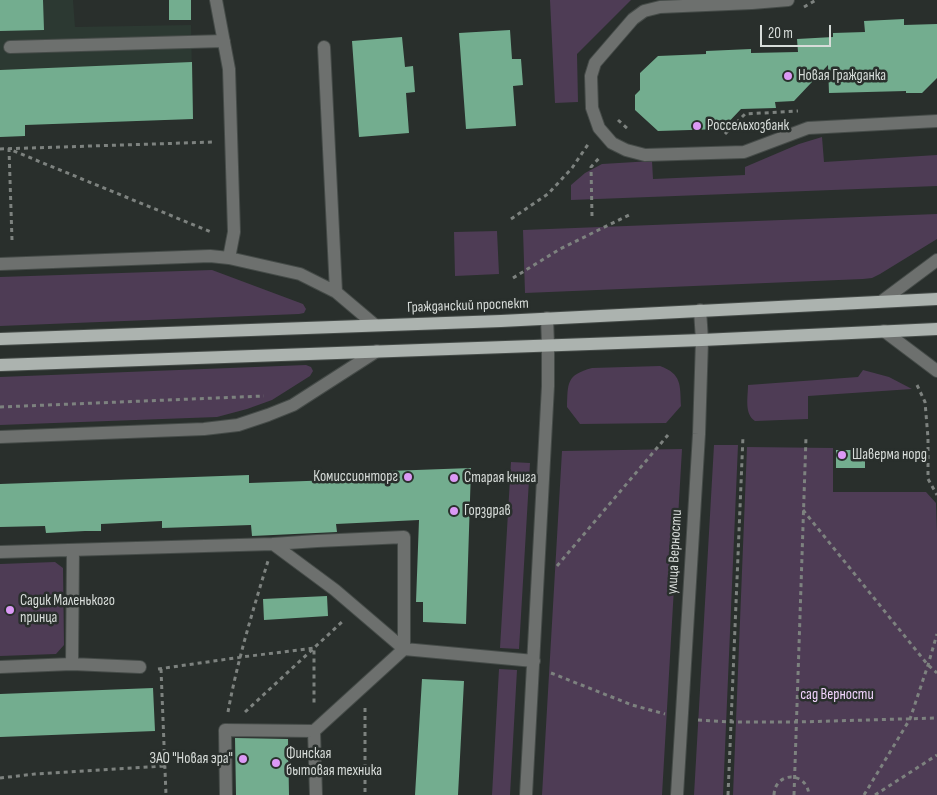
<!DOCTYPE html>
<html>
<head>
<meta charset="utf-8">
<style>
	body { margin:0 }
	#map { position:relative; width:937px; height:795px; overflow:hidden; background:#292f2c; font-family:"Sofia Sans Condensed",sans-serif }
	canvas { display:block }
	.scale { position:absolute; left:760px; top:25px; width:71px; height:22px; box-sizing:border-box; border:2px solid #d7dcd9; border-top:0; padding-left:6px; font-size:15px; line-height:18px; white-space:nowrap; color:#d7dcd9; -webkit-text-stroke:4px #292f2c; paint-order:stroke }
</style>
</head>
<body>
<div id="map">
<canvas width="937" height="795"></canvas>
<div class="scale">20 m</div>
</div>
<script>
const ctx = document.querySelector('canvas').getContext('2d');
ctx.lineJoin = 'round';
function fillPath(path, color) { ctx.fillStyle = color; ctx.fill(path, 'evenodd'); }
function trace(path, color, width, dash) { ctx.strokeStyle = color; ctx.lineWidth = width; ctx.lineCap = dash ? 'butt' : 'round'; ctx.setLineDash(dash || []); ctx.stroke(path); }
function drawText(font, color, halo, rows, align = 'center') {
  ctx.font = font + ' "Sofia Sans Condensed",sans-serif'; ctx.lineWidth = 5; ctx.setLineDash([]); ctx.textBaseline = 'middle'; ctx.strokeStyle = halo; ctx.fillStyle = color; for (const [text, x, y, turn = 0] of rows) {
    ctx.save(); ctx.translate(x, y); ctx.rotate((+turn || 0) * Math.PI / 180); ctx.textAlign = isNaN(turn) ? turn : align; if (halo) ctx.strokeText(text, 0, 0); ctx.fillText(text, 0, 0); ctx.restore();
  }
}
const built = new Path2D(`
	M0,0H73L75,27L191,25L193,119L25,125V136L0,137Z`);
const green = new Path2D(`
	M550,0H631L577,54L578,102L555,103Z
	M822,137L824,162L937,155V186L571,200V185L585,173L602,164L652,161L653,179L745,175V167L799,144Z
	M937,214V239L880,274L872,278L863,279L525,293L523,230Z
	M497,231L499,274L455,276L454,232Z
	M212,270L303,304L306,309L304,313L299,314L0,326V277Z
	M306,365L311,367L313,371L310,376L272,400L247,409L217,417L0,425V377Z
	M660,366C682,374 680,385 681,406L666,423L580,424L567,407C568,383 566,375 592,368Z
	M863,370L889,377L912,389L808,396V419L755,421C744,414 748,397 748,385L858,377Z
	M714,445H738L723,795H694Z
	M747,447L833,448V492H926L936,503L937,533V795H733Z
	M682,449L662,795H542L562,451Z
	M511,462L530,463L519,649L500,648Z
	M55,562L63,568L64,645L56,654L0,656V564Z
	M499,669L517,670L510,795H492Z`);
const building = new Path2D(`
	M0,0H43L44,30L0,31Z
	M169,0H191V20H169Z
	M904,19V25L937,24V78L922,93H906V91L829,93L828,65L794,101L775,102L776,108L741,109L722,129L658,131L635,110V95L640,90V73L658,56L706,54V51L751,49V53L798,52L797,39L833,37V33L865,32L864,21Z
	M510,30L512,59H521L523,85L513,86L516,126L466,129L459,33Z
	M402,37L405,67L413,66L415,92L406,93L409,133L359,137L352,41Z
	M192,62L193,119L25,125V136L0,137V70Z
	M836,450H865V468H836Z
	M471,468L466,624L423,622V602H416L419,520L336,524L337,532L252,536L251,525L162,528V521L101,524V531H85L46,533L45,526L0,527V484L249,475V483L335,480L334,473Z
	M327,596L328,616L264,620L263,599Z
	M422,679L464,681L458,795H415Z
	M153,688L155,731L0,737V694Z
	M235,738L288,739L289,795H236Z`);
const path = new Path2D(`
	M804,7L816,0
	M618,120L628,129
	M725,134L745,114L798,111
	M0,149L214,142
	M592,216L591,167L601,156
	M511,219L548,194L572,168L589,143
	M12,240L9,149L211,232
	M513,278L560,249L629,215
	M917,385L925,402L928,438V479L937,495
	M0,407L264,396
	M803,510L928,665L937,673
	M557,566L668,435
	M158,669L242,657L314,648V706
	M161,669L166,795
	M551,673L632,705L665,714
	M365,708V795
	M228,712C237,662 253,610 268,561
	M245,712L343,621
	M698,720L731,722H797L937,718
	M0,778L35,774L165,766
	M728,795L743,436
	M774,795C775,771 807,771 809,795
	M794,795L806,437
	M864,795L910,719L928,665L937,634
	M875,795L937,755`);
const minor = new Path2D(`
	M216,0L229,69L234,232L229,258
	M788,0L752,3L660,7L644,11L633,19L595,63L591,76L592,108L599,128L612,143L626,150L645,155L744,152L808,128L937,121
	M10,47L224,41
	M324,47L336,292
	M0,264L210,256L229,258L300,274L336,292L375,325
	M882,301L937,260
	M884,331L937,371
	M0,437L204,429L238,425L268,415L293,405L377,351
	M273,544L335,590L404,649L534,661
	M0,552L273,544L317,541L404,537V649L314,731L316,795
	M72,664L73,550
	M0,667L72,664L140,667
	M226,795L225,730L314,731
	M526,795L548,386V345L547,318
	M677,795L699,434L702,340L700,310`);
const major = new Path2D(`
	M0,339L501,321L937,299
	M0,365L702,340L937,329`);
const markers = [
	[788,76,5,"#db99f5"],
	[697,126,5,"#db99f5"],
	[842,455,5,"#db99f5"],
	[408,477,5,"#db99f5"],
	[454,478,5,"#db99f5"],
	[454,511,5,"#db99f5"],
	[10,610,5,"#db99f5"],
	[243,759,5,"#db99f5"],
	[276,763,5,"#db99f5"]
];
const poiNames = [
	["Новая Гражданка",798,76],
	["Россельхозбанк",707,126],
	["Шаверма норд",852,455],
	["Комиссионторг",398,477,"right"],
	["Старая книга",464,478],
	["Горздрав",464,511],
	["Садик Маленького",20,601],
	["принца",20,618],
	["Финская",286,754],
	["бытовая техника",286,771],
	["ЗАО \"Новая эра\"",233,759,"right"]
];
const streetNames = [
	["Гражданский проспект",468,306,-2],
	["улица Верности",675,552,-87]
];
const parkNames = [
	["сад Верности",837,695]
];
fillPath(built, '#2c3932');
fillPath(green, '#4e3c55');
fillPath(building, '#73ad8f');
trace(minor, '#454b48', 14);
trace(major, '#454b48', 14);
trace(path, '#7d827f', 3, [4, 4]);
trace(minor, '#6d706e', 12);
trace(major, '#acb3af', 12);
for (const [x, y, r, color] of markers) { const dot = new Path2D(); dot.arc(x, y, r, 0, 2 * Math.PI); ctx.fillStyle = color; ctx.fill(dot); trace(dot, '#292f2c', 2); }
drawText('15px', '#d7dcd9', '#292f2c', poiNames, 'left');
drawText('15px', '#d7dcd9', '#292f2c', streetNames);
drawText('15px', '#f0d3fc', '#292f2c', parkNames);
</script>
</body>
</html>
